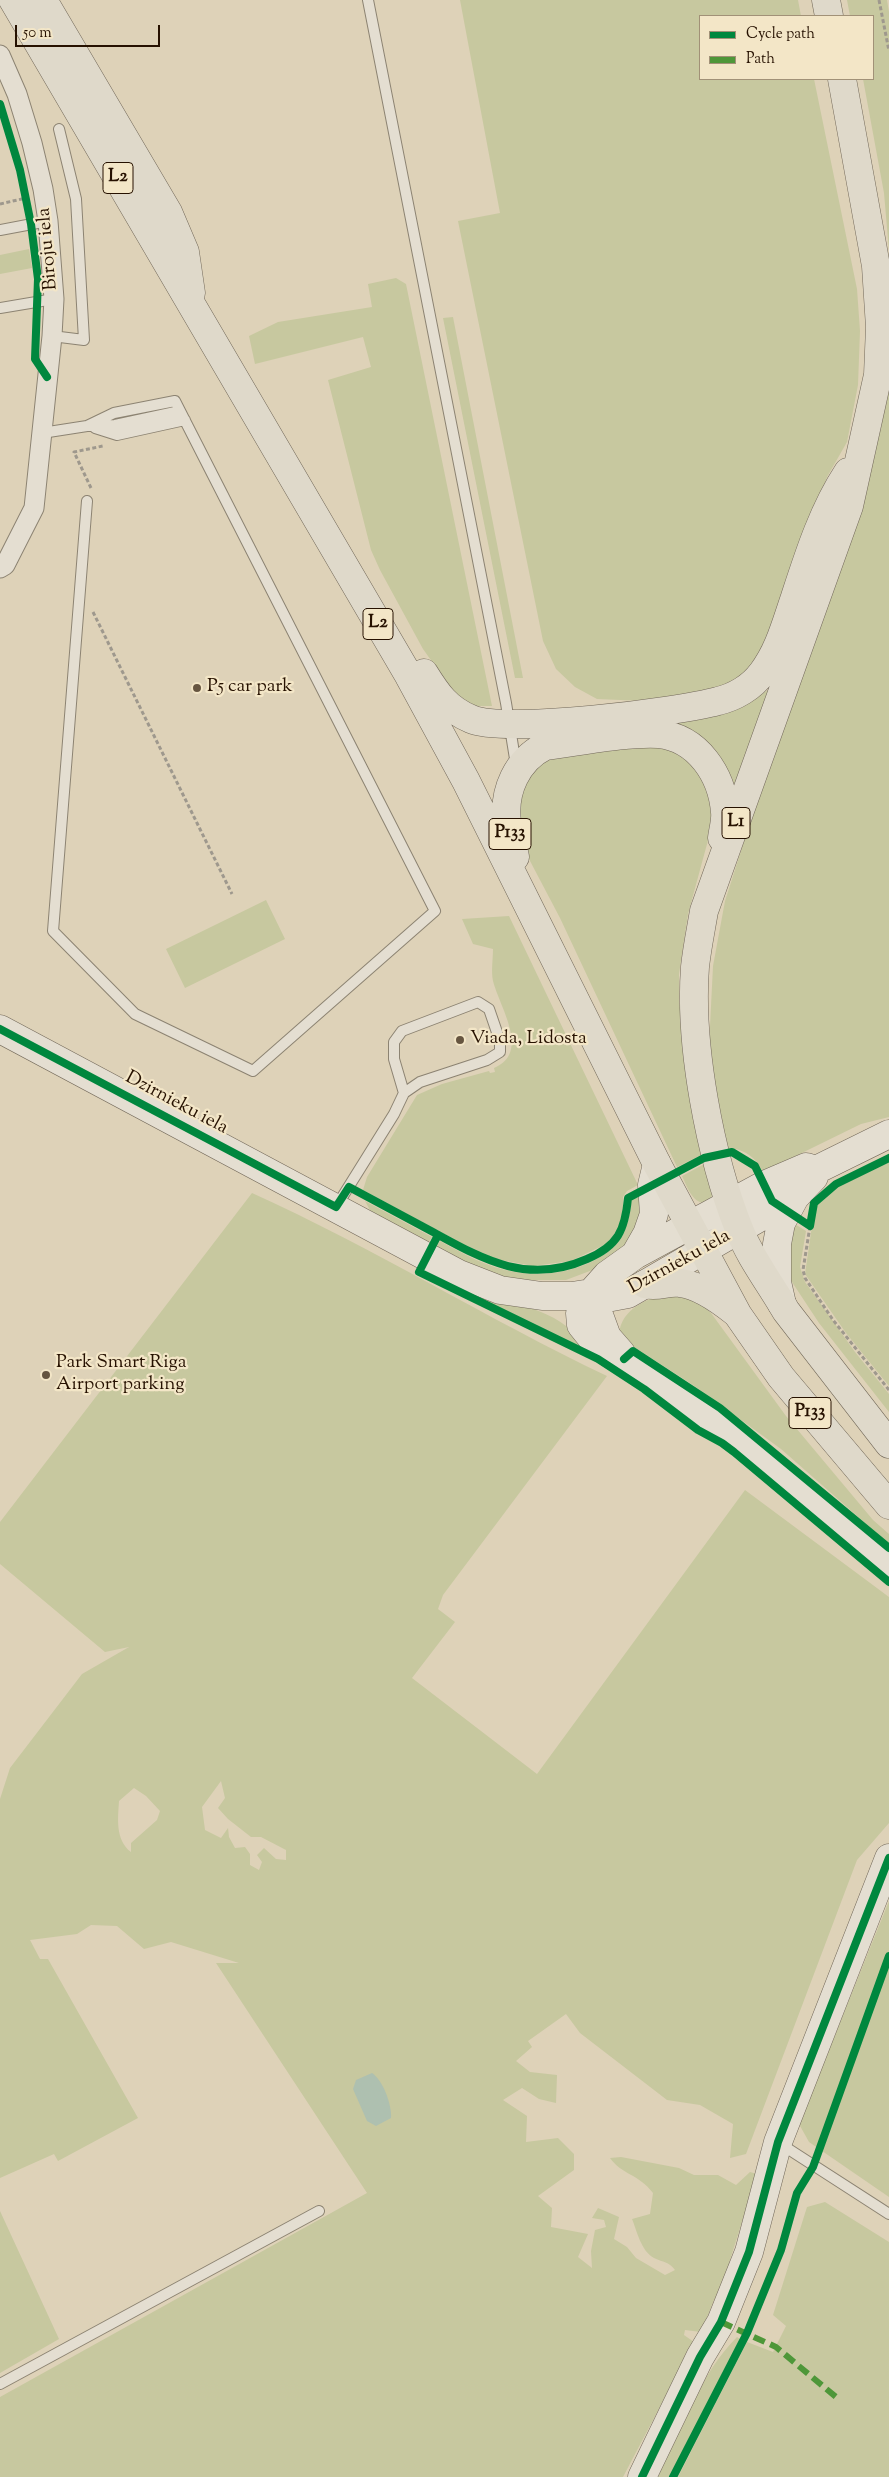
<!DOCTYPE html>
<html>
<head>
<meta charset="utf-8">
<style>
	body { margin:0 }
	#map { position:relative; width:889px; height:2477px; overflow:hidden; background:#ded2b8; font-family:"Sorts Mill Goudy",serif }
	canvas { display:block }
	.legend { position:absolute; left:699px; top:15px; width:175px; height:65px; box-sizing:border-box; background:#f3e6c7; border:1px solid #a19177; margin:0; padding:6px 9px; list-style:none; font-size:15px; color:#261100 }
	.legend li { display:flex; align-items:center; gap:10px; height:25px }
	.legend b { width:25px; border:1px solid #a19177 }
	.scale { position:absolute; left:15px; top:25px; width:145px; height:22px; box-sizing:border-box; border:2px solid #261100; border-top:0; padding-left:6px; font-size:15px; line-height:18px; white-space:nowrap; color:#261100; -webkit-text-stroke:4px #f3e6c7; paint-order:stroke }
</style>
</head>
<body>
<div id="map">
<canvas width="889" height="2477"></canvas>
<ul class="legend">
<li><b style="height:6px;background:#00873e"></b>Cycle path</li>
<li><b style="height:6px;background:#4e9739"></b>Path</li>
</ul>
<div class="scale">50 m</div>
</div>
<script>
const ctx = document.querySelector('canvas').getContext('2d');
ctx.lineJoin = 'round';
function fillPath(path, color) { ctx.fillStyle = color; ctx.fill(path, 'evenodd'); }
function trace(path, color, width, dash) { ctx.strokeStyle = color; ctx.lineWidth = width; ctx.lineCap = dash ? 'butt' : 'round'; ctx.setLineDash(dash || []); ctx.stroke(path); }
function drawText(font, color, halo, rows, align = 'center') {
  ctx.font = font + ' "Sorts Mill Goudy",serif'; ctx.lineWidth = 4.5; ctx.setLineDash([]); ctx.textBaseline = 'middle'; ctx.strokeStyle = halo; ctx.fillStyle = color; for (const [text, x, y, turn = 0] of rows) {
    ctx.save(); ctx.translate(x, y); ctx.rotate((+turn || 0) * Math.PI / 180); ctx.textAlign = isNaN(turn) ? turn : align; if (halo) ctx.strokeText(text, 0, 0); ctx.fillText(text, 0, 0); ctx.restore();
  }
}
const green = new Path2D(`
	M460,0H798L801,16H700V79H814L857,289L860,331L858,385L847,442L827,477L773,637L740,682L667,702L597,699L575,687L556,669L543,641L458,221L500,213Z
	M847,0H887L889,12V251L884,193L863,79H873V16H850Z
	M29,249L32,268L0,274V255Z
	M396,278L406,284L492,706H476L458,698L423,649L380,570L371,550L328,380L371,367L363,337L255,364L249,336L278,322L372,307L368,284Z
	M453,317L523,678H515L443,318Z
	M889,378V1117L861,1124L763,1172C757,1158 741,1146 725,1149L709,1046L713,966L725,901L749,826L841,557L881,428Z
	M770,689L735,788L659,726L742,705Z
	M672,746L708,779L713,822L688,914L679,974V1002L703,1154L677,1167L560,918L519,840L516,798L536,762L563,752Z
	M266,900L285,939L185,988L166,949Z
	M509,916L638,1185L627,1191L623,1197V1213L619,1227L608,1243L571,1261L533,1266L496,1259L463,1244L363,1190L367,1177L417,1095L442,1084L489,1071L490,1073L495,1072L494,1068C531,1053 500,1008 493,981C491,971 493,959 493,949L473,944L462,919Z
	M889,1160V1386L846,1333L805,1274L815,1205L839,1186Z
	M706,1163L713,1195L705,1203C692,1203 687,1186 682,1176Z
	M252,1193C374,1248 487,1319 607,1376L443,1595L438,1609L455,1622L412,1678L537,1774L745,1490L889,1597V1823L857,1860L746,2154L730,2158L733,2124L700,2105L667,2100L580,2033L566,2014L528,2041L532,2047L516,2061L530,2072L557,2075L556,2103L539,2099L522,2088L503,2100L527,2116L526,2142L558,2138L574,2154V2170L538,2196L552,2208L551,2227L588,2234L578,2257L592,2268L591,2251L595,2230L606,2227L604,2220L592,2218L598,2208L619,2217L614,2239L627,2247L636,2258L665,2275L675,2270C668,2261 664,2263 654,2258C641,2251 637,2231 632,2219L650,2214L653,2193C639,2174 622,2175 610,2158L621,2157L679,2168L694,2175H718L736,2185L750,2172L757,2174L730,2260L725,2285L714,2300L701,2332L685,2330L684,2335L694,2342L623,2477H0V2397L367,2193L216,1963H239L171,1942L144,1949L117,1926L91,1925L77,1934L30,1940L40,1959H48L138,2118L58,2161L54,2154L0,2178V1799L10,1768L82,1674L129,1647L105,1652L0,1564V1522ZM221,1781L225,1798L218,1808L228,1819L251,1837H261L286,1850V1860L276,1859L264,1848L257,1855L262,1862L259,1870L250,1865V1854L245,1847L235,1848L229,1837L228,1828L221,1838L205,1830L202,1807ZM134,1788L146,1796L160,1811L157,1820L131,1843V1852C115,1840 118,1818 119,1801Z
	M642,1195L644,1203L636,1236L603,1266L566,1280H509L435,1249L440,1241C464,1254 488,1268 515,1272C566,1280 631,1260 631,1200Z
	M365,1201L432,1237L427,1245L372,1214Z
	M790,1221L806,1231L800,1267L805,1282L855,1352L889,1394V1412L819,1323L790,1279Z
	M471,1292C521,1306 561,1308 593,1354L468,1295Z
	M671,1292L694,1297L711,1313L786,1416L873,1520L889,1534V1544L781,1449L693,1385L631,1345L619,1334C621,1308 649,1298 671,1292Z
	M889,1901V2197L809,2142L799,2124Z
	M825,2202L889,2242V2477H678L747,2342L773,2352L786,2326L773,2315L807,2207Z
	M0,2211L59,2339L0,2373Z
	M737,2337L740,2339L669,2477H658C679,2431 701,2373 737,2337Z`);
const water = new Path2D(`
	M372,2073C383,2080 392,2105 391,2118L376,2126L367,2121L353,2089L356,2080Z`);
const path = new Path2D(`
	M879,0L889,51
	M0,204L26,198
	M91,488L74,452L103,446
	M93,612L232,894
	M740,1155L753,1165
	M684,1169L696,1163
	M811,1220L803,1270L805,1278L833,1320L889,1390
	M626,1221L628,1198
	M538,1271L568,1266L589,1258
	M505,1315L565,1344`);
const lane = new Path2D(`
	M368,0L506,703L516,765
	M0,230L48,221
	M0,308L54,299
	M52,336L84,340L76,199L59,129
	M87,426L114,413L175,401L435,911L253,1071L135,1014L53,931L87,501
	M95,428L117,435L185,420
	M42,433L87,426L115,425L180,411
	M336,1207L394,1114L404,1093L420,1082L487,1060L500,1052V1041L489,1009L478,1002L402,1031L394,1042V1059L404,1093
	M779,2143L889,2214
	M0,2384L319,2211`);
const street = new Path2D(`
	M0,55L17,94L32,143L43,189L48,221L54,299L52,336L34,508L5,565L0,568`);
const secondary = new Path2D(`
	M0,1029L459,1274L500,1290L542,1296H572L591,1293L612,1297L628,1294L795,1197L814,1177L816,1170
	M889,1134L816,1170L806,1167L764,1185L635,1255L607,1275L591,1293L580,1313L581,1325L598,1346L617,1358L624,1359L710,1419L770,1465L889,1565
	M635,1255L647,1234L654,1214L652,1185L657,1164
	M591,1293L607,1337L621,1353
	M782,1304L777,1282V1244L781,1223L795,1197
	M642,2477L700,2357L721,2322L749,2252L778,2142L889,1858`);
const primary = new Path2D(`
	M13,0L409,676L466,781L657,1164L738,1315L781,1377L889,1505
	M43,0L168,212L185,252L191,293
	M826,0L829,16
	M842,79L876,266L880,327L878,375L849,506L704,911C701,929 697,948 695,967C689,1045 710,1156 739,1229C750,1258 770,1283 786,1311L889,1444
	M424,673C437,694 447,709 471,719C505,734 678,712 718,701C735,697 752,687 762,673C779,651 786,623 795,597C809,554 823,510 848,472
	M515,857C513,845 508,833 507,822C503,791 517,760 545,746C578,742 627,732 659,734C698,738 722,775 725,812C726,820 723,830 722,838
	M645,1284C658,1288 667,1281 680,1283C700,1285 720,1300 735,1312`);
const quiet = new Path2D(`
	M721,2322L776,2347L836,2397`);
const cycleway = new Path2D(`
	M0,104L20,170L31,224L38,279L35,359L47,377
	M0,1029L336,1207L349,1187C377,1202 405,1217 433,1232C484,1260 528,1285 587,1259C618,1246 625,1230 628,1198L704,1158L732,1152L755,1166L772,1201L810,1226L814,1203L836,1184L889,1158
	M438,1235L419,1272L598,1359L644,1389L698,1430L722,1443L734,1452L889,1582
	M624,1359L633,1351L720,1408L889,1548
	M642,2477L700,2357L721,2322L749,2252L778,2142L889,1858
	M673,2477L747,2333L781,2250L797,2193L813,2167L889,1956`);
const markers = [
	[197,688,5,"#665540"],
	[460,1040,5,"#665540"],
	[46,1375,5,"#665540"]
];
const shields = [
	[118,178,30],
	[378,624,30],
	[736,823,28],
	[510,834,42],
	[810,1413,42]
];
const shieldNames = [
	["L2",118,178],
	["L2",378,624],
	["L1",736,823],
	["P133",510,834],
	["P133",810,1413]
];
const streetNames = [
	["Biroju iela",49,249,-95],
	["Dzirnieku iela",176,1104,28],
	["Dzirnieku iela",680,1263,-29]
];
const poiNames = [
	["P5 car park",207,688],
	["Viada, Lidosta",470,1040],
	["Park Smart Riga",56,1364],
	["Airport parking",56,1386]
];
fillPath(green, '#c7c89f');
fillPath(water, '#aec0b0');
trace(lane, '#8c8372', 12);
trace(street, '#8c8372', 21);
trace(secondary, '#726859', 29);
trace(primary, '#726859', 29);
trace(path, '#9e988d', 3, [4, 2.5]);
trace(lane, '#e4ded1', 10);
trace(street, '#e4ded1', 19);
trace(secondary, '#e4ded1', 28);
trace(primary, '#dfd9ca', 28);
trace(quiet, '#4e9739', 6, [12, 6]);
trace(cycleway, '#00873e', 8);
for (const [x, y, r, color] of markers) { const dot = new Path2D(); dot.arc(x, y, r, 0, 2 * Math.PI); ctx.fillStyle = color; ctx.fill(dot); trace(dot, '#f3e6c7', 2); }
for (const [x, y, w] of shields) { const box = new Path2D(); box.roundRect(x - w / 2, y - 15.5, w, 31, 4); ctx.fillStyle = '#f3e6c7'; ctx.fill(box); trace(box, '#261100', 1); }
drawText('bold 18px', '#261100', null, shieldNames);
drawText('19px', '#261100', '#f3e6c7', streetNames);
drawText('19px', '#261100', '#f3e6c7', poiNames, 'left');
</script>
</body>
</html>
